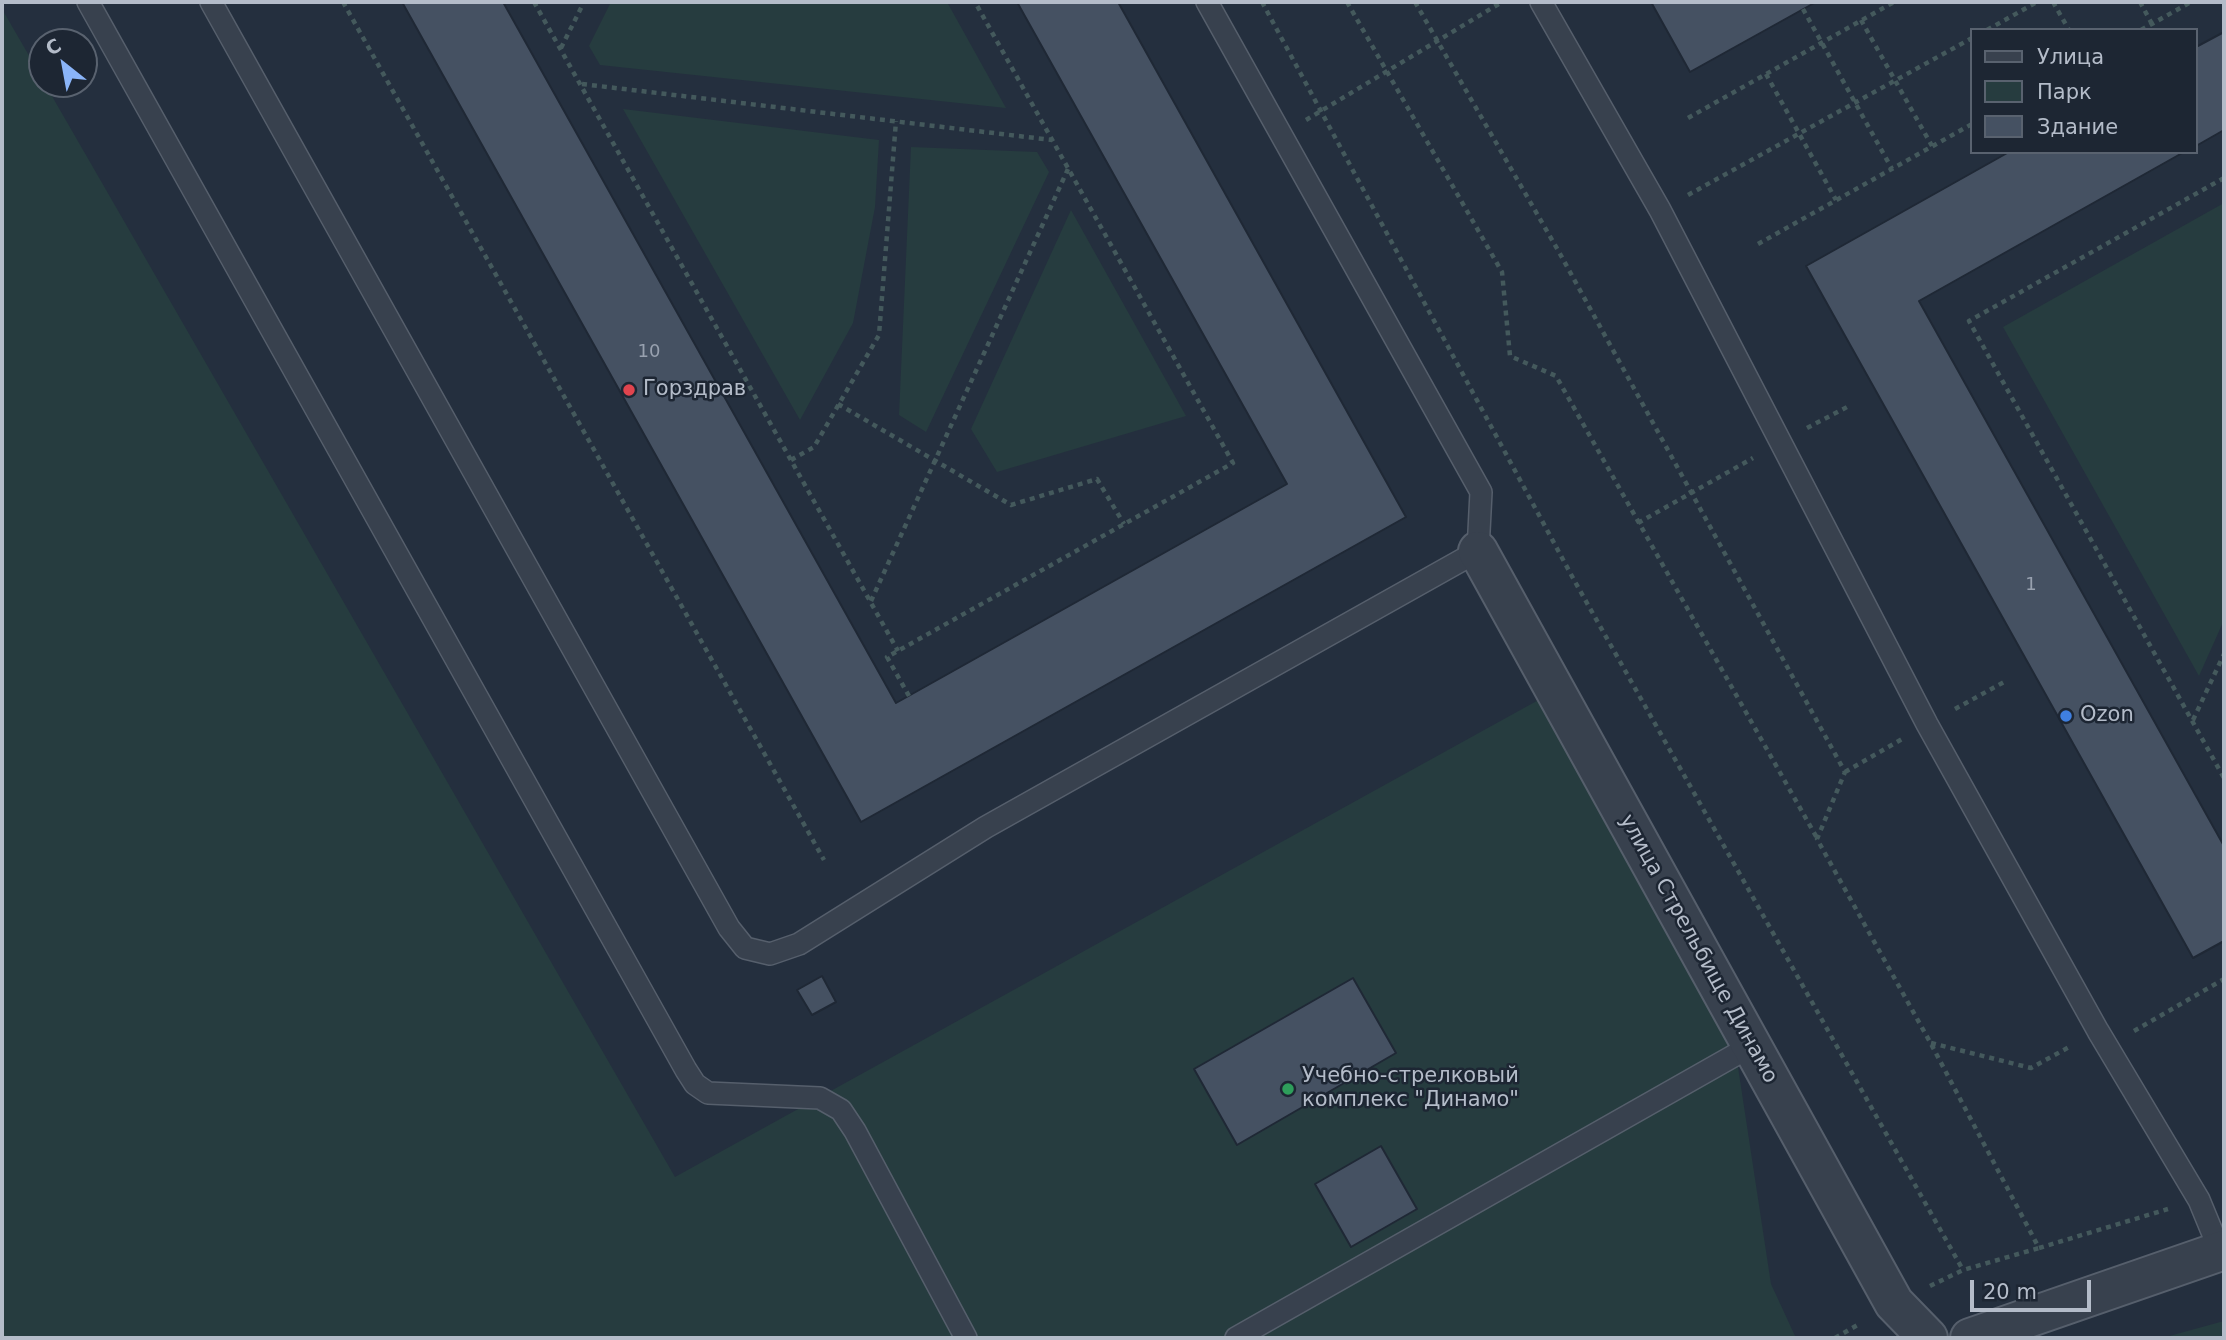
<!DOCTYPE html>
<html>
<head>
<meta charset="utf-8">
<style>
	body { margin:0 }
	#map { position:relative; width:2226px; height:1340px; overflow:hidden; background:#242f3e; font-family:"DejaVu Sans",sans-serif }
	canvas { display:block }
	.frame { position:absolute; inset:0; border:4px solid #b4bcc9; pointer-events:none }
	.legend { position:absolute; left:1970px; top:28px; width:228px; height:126px; box-sizing:border-box; background:#1d2633; border:2px solid #59626f; margin:0; padding:9px 12px; list-style:none; font-size:21px; color:#b4bcc9 }
	.legend li { display:flex; align-items:center; gap:14px; height:35px }
	.legend b { width:35px; border:2px solid #59626f }
	.north { position:absolute; left:28px; top:28px; width:70px; height:70px; box-sizing:border-box; background:#1d2633; border:2px solid #59626f; border-radius:50%; rotate:329deg; font-size:19px; font-weight:700; line-height:28px; text-align:center; color:#b4bcc9 }
	.north::after { content:''; display:block; margin:auto; width:24px; height:32px; background:#8ab4f8; clip-path:polygon(50% 0,100% 100%,50% 72%,0 100%) }
	.scale { position:absolute; left:1970px; top:1280px; width:121px; height:32px; box-sizing:border-box; border:4px solid #b4bcc9; border-top:0; padding-left:9px; font-size:21px; line-height:24px; white-space:nowrap; color:#b4bcc9; -webkit-text-stroke:5px #1d2633; paint-order:stroke }
</style>
</head>
<body>
<div id="map">
<canvas width="2226" height="1340"></canvas>
<div class="frame"></div>
<ul class="legend">
<li><b style="height:9px;background:#38414e"></b>Улица</li>
<li><b style="height:19px;background:#263c3f"></b>Парк</li>
<li><b style="height:19px;background:#455162"></b>Здание</li>
</ul>
<div class="north">С</div>
<div class="scale">20 m</div>
</div>
<script>
const ctx = document.querySelector('canvas').getContext('2d');
ctx.lineJoin = 'round';
function fillPath(path, color) { ctx.fillStyle = color; ctx.fill(path, 'evenodd'); }
function trace(path, color, width, dash) { ctx.strokeStyle = color; ctx.lineWidth = width; ctx.lineCap = dash ? 'butt' : 'round'; ctx.setLineDash(dash || []); ctx.stroke(path); }
function drawText(font, color, halo, rows, align = 'center') {
  ctx.font = font + ' "DejaVu Sans",sans-serif'; ctx.lineWidth = 5; ctx.setLineDash([]); ctx.textBaseline = 'middle'; ctx.strokeStyle = halo; ctx.fillStyle = color; for (const [text, x, y, turn = 0] of rows) {
    ctx.save(); ctx.translate(x, y); ctx.rotate((+turn || 0) * Math.PI / 180); ctx.textAlign = isNaN(turn) ? turn : align; if (halo) ctx.strokeText(text, 0, 0); ctx.fillText(text, 0, 0); ctx.restore();
  }
}
const green = new Path2D(`
	M611,2H947L1006,108L600,65L589,46Z
	M2,9L42,78V84H45L675,1177L1562,687L1724,975L1771,1284L1796,1338H2Z
	M623,109L879,140L875,207L853,323L800,420Z
	M911,147L1037,152L1049,172L926,432L899,415Z
	M2224,203V620L2199,676L2003,327Z
	M1071,210L1186,416L997,472L971,429Z
	M2224,1321V1338H2162Z`);
const building = new Path2D(`
	M402,2H503L896,703L1287,484L1017,2H1118L1406,517L861,822Z
	M1651,2H1816L1690,72Z
	M2224,32V130L2196,146V47Z
	M2009,152H2184L1919,301L2224,846V941L2193,958L1806,266Z
	M822,976L836,1002L812,1015L797,990Z
	M1353,978L1396,1053L1237,1145L1194,1069Z
	M1381,1146L1417,1209L1351,1247L1315,1184Z`);
const path = new Path2D(`
	M343,2L824,860
	M534,2L898,651
	M1262,2L1574,580L1963,1270
	M1347,2L1502,272L1510,356L1556,376L1817,838
	M1415,2L1559,252L1845,772L1817,839L1930,1042L2039,1248L2168,1209
	M2053,2L2069,30
	M2140,2L2152,24
	M1803,9L1892,169
	M1861,20L1932,146
	M1987,30L2037,2
	M2141,30L2191,2
	M561,48L584,2
	M1766,74L1836,200
	M582,84L1052,140
	M1688,118L1894,2
	M1306,120L1502,2
	M2224,178L1969,321L2224,778
	M1688,195L1972,38
	M1758,244L1972,124
	M838,404L1011,505L1097,479L1124,524
	M1807,428L1849,406
	M791,460L814,447L879,335L896,121
	M1638,523L1753,458
	M871,601L1068,169
	M909,696L887,657L1233,463L975,2
	M1955,709L2004,682
	M2193,720L2224,654
	M1845,772L1902,739
	M2134,1031L2224,979
	M1931,1043L2031,1068L2071,1046
	M1930,1286L1963,1270L2039,1248
	M1835,1338L1861,1323`);
const lane = new Path2D(`
	M88,2L686,1070L695,1084L708,1093L820,1098L841,1110L855,1131L966,1338
	M211,2L729,928L745,948L770,954L799,944L986,827L1478,551L1481,492L1207,2
	M1541,2L1660,210L1927,724L2098,1031L2199,1200L2220,1251
	M1236,1338L1751,1046`);
const street = new Path2D(`
	M1478,551L1894,1303L1928,1338
	M1970,1338L2224,1250`);
const markers = [
	[629,390,7,"#e0444e"],
	[2066,716,7,"#3f7fe0"],
	[1288,1089,7,"#2e9e5b"]
];
const numberNames = [
	["10",649,352],
	["1",2031,585]
];
const poiNames = [
	["Горздрав",643,390],
	["Ozon",2080,716],
	["Учебно-стрелковый",1302,1077],
	["комплекс \"Динамо\"",1302,1101]
];
const streetNames = [
	["улица Стрельбище Динамо",1698,949,61]
];
fillPath(green, '#263c3f');
fillPath(building, '#455162');
trace(building, '#1f2835', 2);
trace(lane, '#565f6c', 24);
trace(street, '#565f6c', 42);
trace(path, '#44595c', 4.5, [5, 5]);
trace(lane, '#38414e', 21);
trace(street, '#38414e', 38);
for (const [x, y, r, color] of markers) { const dot = new Path2D(); dot.arc(x, y, r, 0, 2 * Math.PI); ctx.fillStyle = color; ctx.fill(dot); trace(dot, '#1d2633', 2.5); }
drawText('18px', '#98a1af', null, numberNames);
drawText('21px', '#b4bcc9', '#1d2633', poiNames, 'left');
drawText('21px', '#b4bcc9', '#1d2633', streetNames);
</script>
</body>
</html>
